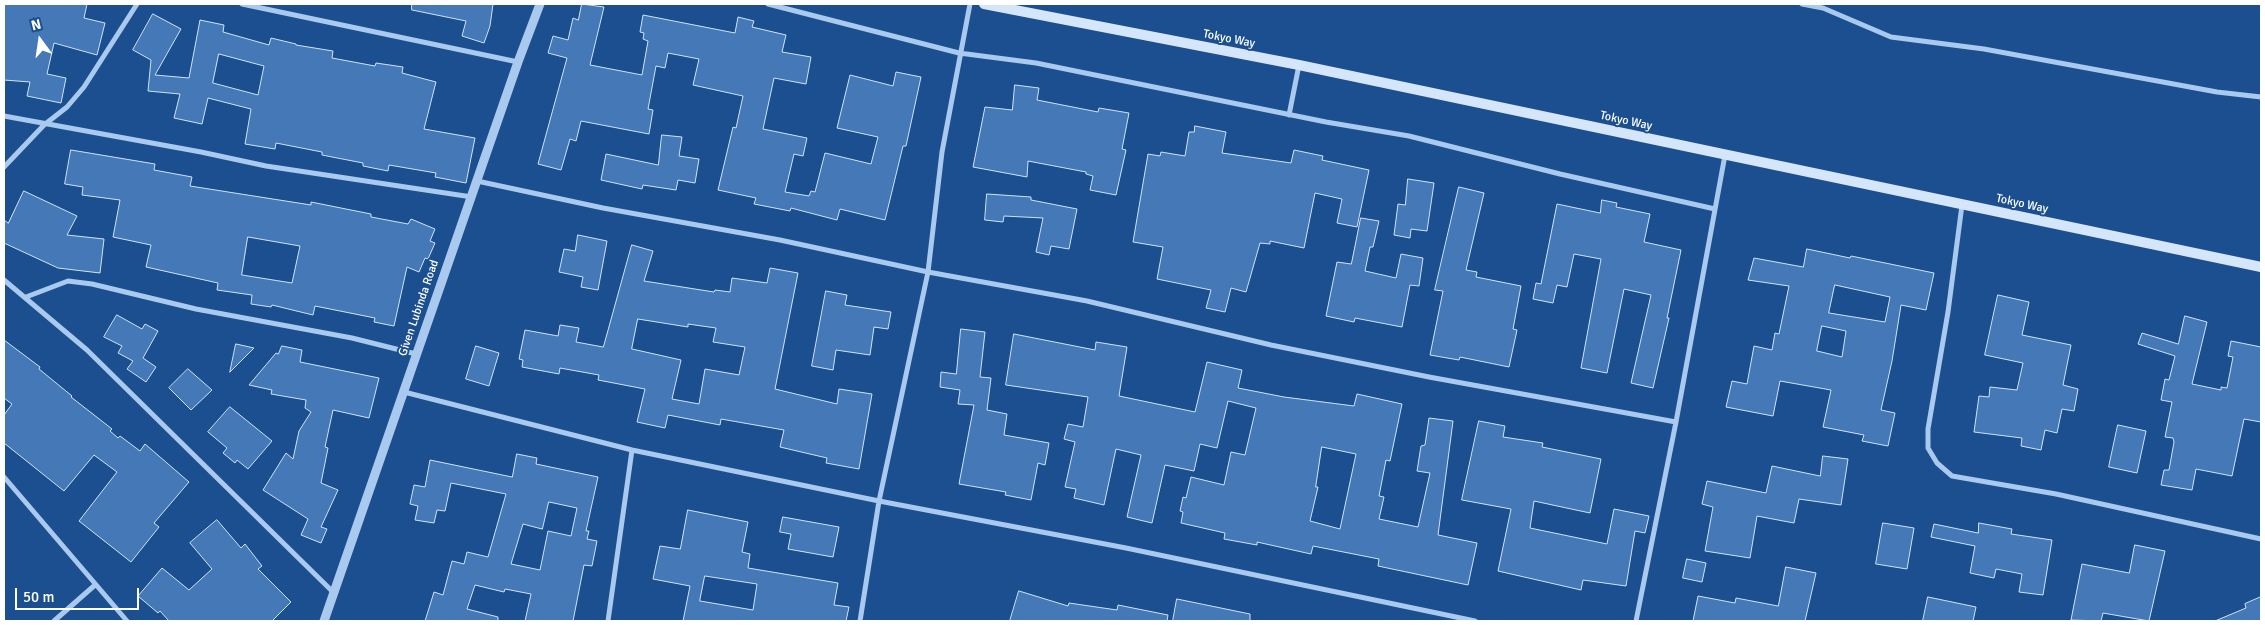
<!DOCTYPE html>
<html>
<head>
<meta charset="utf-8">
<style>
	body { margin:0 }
	#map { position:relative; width:2265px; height:625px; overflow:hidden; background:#1b4f8f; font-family:Signika,sans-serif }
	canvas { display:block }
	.frame { position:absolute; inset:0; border:5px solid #fff; pointer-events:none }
	.north { position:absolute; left:15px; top:15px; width:50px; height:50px; -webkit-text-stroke:4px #1b4f8f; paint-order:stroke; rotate:346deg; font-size:14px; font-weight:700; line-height:20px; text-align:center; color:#fff }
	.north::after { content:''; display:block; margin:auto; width:18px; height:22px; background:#fff; clip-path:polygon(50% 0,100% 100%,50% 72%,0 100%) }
	.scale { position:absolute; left:15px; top:588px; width:124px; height:22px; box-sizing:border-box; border:2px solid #fff; border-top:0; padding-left:6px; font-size:15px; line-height:18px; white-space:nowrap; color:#fff; -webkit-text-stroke:4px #1b4f8f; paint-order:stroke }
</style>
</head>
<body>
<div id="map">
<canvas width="2265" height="625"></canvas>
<div class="frame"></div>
<div class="north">N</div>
<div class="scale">50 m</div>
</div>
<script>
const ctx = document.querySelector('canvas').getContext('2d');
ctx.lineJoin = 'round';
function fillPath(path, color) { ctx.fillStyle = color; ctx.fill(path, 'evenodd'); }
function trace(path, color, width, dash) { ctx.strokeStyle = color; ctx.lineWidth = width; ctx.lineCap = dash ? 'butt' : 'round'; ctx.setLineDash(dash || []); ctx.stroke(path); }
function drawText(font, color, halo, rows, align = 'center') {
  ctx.font = font + ' Signika,sans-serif'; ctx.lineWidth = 4; ctx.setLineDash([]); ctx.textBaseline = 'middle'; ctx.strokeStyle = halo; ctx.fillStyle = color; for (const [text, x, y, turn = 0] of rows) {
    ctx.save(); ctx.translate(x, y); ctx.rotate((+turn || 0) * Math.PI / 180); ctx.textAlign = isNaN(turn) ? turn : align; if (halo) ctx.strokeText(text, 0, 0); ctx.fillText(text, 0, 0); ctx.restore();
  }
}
const building = new Path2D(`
	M4,4H87L84,18L105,23L97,55L54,43L47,74L66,78L61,103L27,96L30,82L4,80Z
	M412,4H493L490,26L484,43L462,36L466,21L412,10Z
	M582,4L604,7L590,65L642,75L648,41L643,39L644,33L640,32L643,15L735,33L738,17L754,21L752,27L786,35L782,52L811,57L806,84L774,78L763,129L807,138L803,156L794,154L785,192L809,196L811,191L815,192L825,153L871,164L878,137L837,128L850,75L893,86L896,72L921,77L906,146H903L885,220L840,209L837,220L791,208L790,211L754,204L756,198L718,190L733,127L736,128L743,96L693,85L699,59L668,53L665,68L656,66L648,109L653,110L649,134L581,121L576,141L570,139L561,170L538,164L567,58L548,53L553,36L568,40L573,18L578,20Z
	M153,14L181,29L155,75L189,78L200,20L224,25L223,32L269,45L271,38L296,44V45L333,51L332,58L375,66L376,63L403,67L402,73L436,82L424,129L475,138L466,183L435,177L436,173L389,165L388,171L363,166V163L322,155V152L276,143L275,149L245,144L251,109L208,98L202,124L174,118L180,94L148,91L151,60L133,50ZM219,54L264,66L258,95L213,83Z
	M1015,85L1039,88L1037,100L1098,112L1099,108L1129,113L1122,149L1126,150L1116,195L1090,190L1093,176L1086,174V172L1028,161L1027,177L973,167L985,107L1012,110Z
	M1195,126L1226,132L1222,153L1291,163L1294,150L1323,156L1322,160L1369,170L1357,227L1337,223L1342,199L1315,193L1304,248L1270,241V244L1260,243L1246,292L1231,288L1225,312L1206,308L1211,290L1157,279L1163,247L1133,242L1148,154L1160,156L1161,152L1185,156L1189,132H1194Z
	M662,135L682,137L679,156L699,159L695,183L678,180L676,190L643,185L642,189L601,180L606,154L658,165Z
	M71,150L155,164L154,170L192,177L190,186L311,205V202L371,214V217L408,224L411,219L435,229L430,241L435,243L428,259L425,258L419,272L407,267L394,326L374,322L375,318L315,306L313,315L272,305L271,307L251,304L252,295L217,290L218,283L146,267L151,245L113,237L120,200L82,195L83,187L65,184ZM248,237L300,246L292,283L242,275Z
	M1408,179L1434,183L1427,231L1411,229L1410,238L1394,235L1398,204L1405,205Z
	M1459,187L1484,193L1466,270L1477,272L1476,277L1521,286L1513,329L1517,330L1509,367L1460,357L1459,360L1430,355L1443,291L1435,290Z
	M24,191L77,216L67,235L104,239L100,273L58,268L4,243V220L8,223Z
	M987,194L1031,197V200L1077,209L1069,249L1051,246L1049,255L1036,252L1043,218L1004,216L1003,222L985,220Z
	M1602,200L1617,203L1616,207L1650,214L1644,242L1681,250L1667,318H1669L1653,388L1631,383L1651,295L1624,289L1607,373L1581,368L1601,259L1574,254L1567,287L1557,285L1553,303L1533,299L1536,283L1541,284L1557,204L1600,213Z
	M1361,218L1379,221L1373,247H1370L1365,271L1396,278L1401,254L1423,258L1419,286L1410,285L1402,327L1355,318L1354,322L1326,316L1337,262L1351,264Z
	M578,235L607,241L598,290L581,287L583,277L559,272L564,249L575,251Z
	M632,245L653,251L644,281L714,292L715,290L730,292L732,278L767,283L770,268L798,273L775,389L837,404L839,389L872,394L859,469L826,463L827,458L780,447L784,430L721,419L720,425L668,415L665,428L637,422L645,389L598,380L599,375L560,368L559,374L522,367L523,360L519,359L525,330L558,336L560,325L579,328L576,342L603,347ZM638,319L688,327V324L716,328L713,342L745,347L739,375L705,369L699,404L672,399L681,360L632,349Z
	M1807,249L1850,258L1851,256L1934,273L1926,310L1901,305L1892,361L1881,410L1895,413L1888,446L1862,441L1864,435L1823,427L1831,390L1780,381L1773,416L1726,407L1732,381L1747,384L1754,346L1772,350L1775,333L1779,334L1789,286L1748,280L1754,258L1803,267ZM1835,285L1890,297L1885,322L1829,313ZM1822,326L1846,331L1842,357L1817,351Z
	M826,291L847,295L845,305L891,312L888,329L874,327L870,355L836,350L833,370L812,366Z
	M1998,295L2029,302L2022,335L2071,345L2063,385L2078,389L2074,411L2062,409L2057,433L2045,430L2041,450L2021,446L2022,438L1974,432L1979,396L1989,397L1990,387L2017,390L2023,363L1985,355Z
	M117,315L142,329L145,324L158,331L143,358L156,367L146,382L127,369L133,361L118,353L122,346L104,337Z
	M2185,316L2207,322L2192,384L2221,390V387L2227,388L2233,357L2228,356L2231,341L2261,347V422L2244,419L2232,476L2196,469L2192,490L2161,485L2164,470H2169L2174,442L2173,438L2165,437L2172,402L2161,400L2165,379L2169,380L2175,356L2138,344L2142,333L2178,344Z
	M961,329L985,332L980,377L991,378L987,410L1007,414L1004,435L1049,443L1045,465L1038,463L1031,500L1005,495L1006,492L959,484L974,405L958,404L960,390L940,387L941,372L956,374Z
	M1014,334L1095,350L1096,342L1127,347L1119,396L1195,412L1207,362L1242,370L1238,388L1284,397L1354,406L1357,394L1402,404L1390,461L1386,460L1379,496L1384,497L1379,519L1418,527L1430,473L1417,471L1421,446L1425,445L1429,418L1453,421L1438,535L1477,543L1468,585L1378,566L1379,559L1313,546L1311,554L1257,542V545L1224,539L1225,533L1181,523L1183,512L1180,511L1183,497L1186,498L1191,477L1224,485L1231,452L1245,455L1256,408L1228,401L1217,448L1200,444L1194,471L1165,465L1152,523L1127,517L1141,455L1116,449L1104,505L1074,498L1076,489L1065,487L1075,442L1064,439L1068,424L1083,427L1088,397L1006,385ZM1322,447L1356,454L1340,529L1310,521L1318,487H1316Z
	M4,340L40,367L39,369L72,396L71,397L112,429L110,431L118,438L120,436L140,451L145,444L189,482L154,523L159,527L131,562L79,521L117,472L94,455L64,491L4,443V415L12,404L4,398Z
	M236,344L254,348L230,372Z
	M282,346L302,350L300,362L379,378L369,418L333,410L325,447L328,448L321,483L338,490L321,527L327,529L321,543L301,535L308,519L263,490L286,453L293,459L299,431L311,412L305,408L306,400L271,394L272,390L249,385L276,353L278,354Z
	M476,346L499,353L489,386L466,379Z
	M188,369L212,390L191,410L169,388Z
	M230,407L272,441L248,469L237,460L235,463L223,453L227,448L208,432Z
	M1479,421L1505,426L1503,437L1543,443L1542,447L1601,459L1590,513L1534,501L1530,528L1607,544L1614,509L1649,516L1645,533L1635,531L1626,586L1583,580L1581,590L1498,571L1511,509L1462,500Z
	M2118,425L2146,431L2137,473L2109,467Z
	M517,454L537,458L536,464L598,477L586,531H589L587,539L597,541L592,566L584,565L573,621H525L531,594L505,589L504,592L475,585L467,609L498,617V621H425L434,592L443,595L452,561L464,564L467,552L488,557L506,494L451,483L445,511L437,510L434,523L415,520L418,506L410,504L414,485L425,487L430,460L512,477ZM549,502L577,508L571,536L548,531L540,570L511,564L523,524L542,529Z
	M1823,456L1848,459L1841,505L1799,499L1794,523L1757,516L1750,558L1705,551L1713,507L1702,504L1707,481L1766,493L1772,466L1820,476Z
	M688,510L748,522L742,552L750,554L748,568L838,583L834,605L849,607L846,621H683L690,586L653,579L660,546L680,549ZM705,576L757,584L753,610L700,601Z
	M783,517L839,527L833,557L788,549L791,534L780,532Z
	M217,520L241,548L245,544L262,566L258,569L291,602L272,621H169L160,611L158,613L138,596L162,568L189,590L212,569L190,543Z
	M1883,523L1914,528L1907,569L1876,564Z
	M1979,523L2012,529L2011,534L2052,540L2043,595L2019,592L2022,574L1996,569L1994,578L1970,573L1975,546L1931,537L1934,524L1978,533Z
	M2135,545L2165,551L2149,621L2103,613L2101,621L2071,620L2082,564L2129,573Z
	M1687,559L1706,563L1702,582L1683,578Z
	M1786,567L1816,573L1805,621H1693L1698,596L1735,603L1736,598L1778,606Z
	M1019,591L1068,606L1069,603L1117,610L1118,605L1168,615L1167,621H1010Z
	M1928,597L1976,607L1973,621H1923Z
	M2261,597V621H2215L2246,608L2245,604Z
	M1177,599L1250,614V621H1173Z`);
const minor = new Path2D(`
	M242,4L518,62
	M768,4L959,53L1036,63L1326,122L1409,136L1560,174L1715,209
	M1802,4L1823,8L1891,37L1984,49L2217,92L2261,97
	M1289,115L1299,65
	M4,116L201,152L266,166L472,197
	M4,167L44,125L67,107L84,87L137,4
	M477,181L603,208L780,240L928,272L1087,301L1271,345L1429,377L1676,422
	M1962,205L1948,312L1928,429V448L1937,463L1952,476L2056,494L2261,539
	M4,280L87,350L334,593
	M26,297L68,281L92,284L196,309L352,338L416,354
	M404,392L632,450L879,501L1126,548L1475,621
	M4,477L127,621
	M54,621L95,585
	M608,621L632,450
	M860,621L879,501L928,272L942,152L970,4
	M1636,621L1676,422L1725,155`);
const tertiary = new Path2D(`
	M324,621L518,62L540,4`);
const secondary = new Path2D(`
	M984,4L1299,65L2261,267`);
const streetNames = [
	["Tokyo Way",1229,39,11],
	["Tokyo Way",1626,121,12],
	["Tokyo Way",2022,204,12],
	["Given Lubinda Road",419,308,-71]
];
fillPath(building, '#4478b7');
trace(building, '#cfe3fa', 1);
trace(minor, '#a9c9ee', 5);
trace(tertiary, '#a9c9ee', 9);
trace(secondary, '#d6e6fa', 10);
drawText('12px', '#fff', '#1b4f8f', streetNames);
</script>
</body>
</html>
